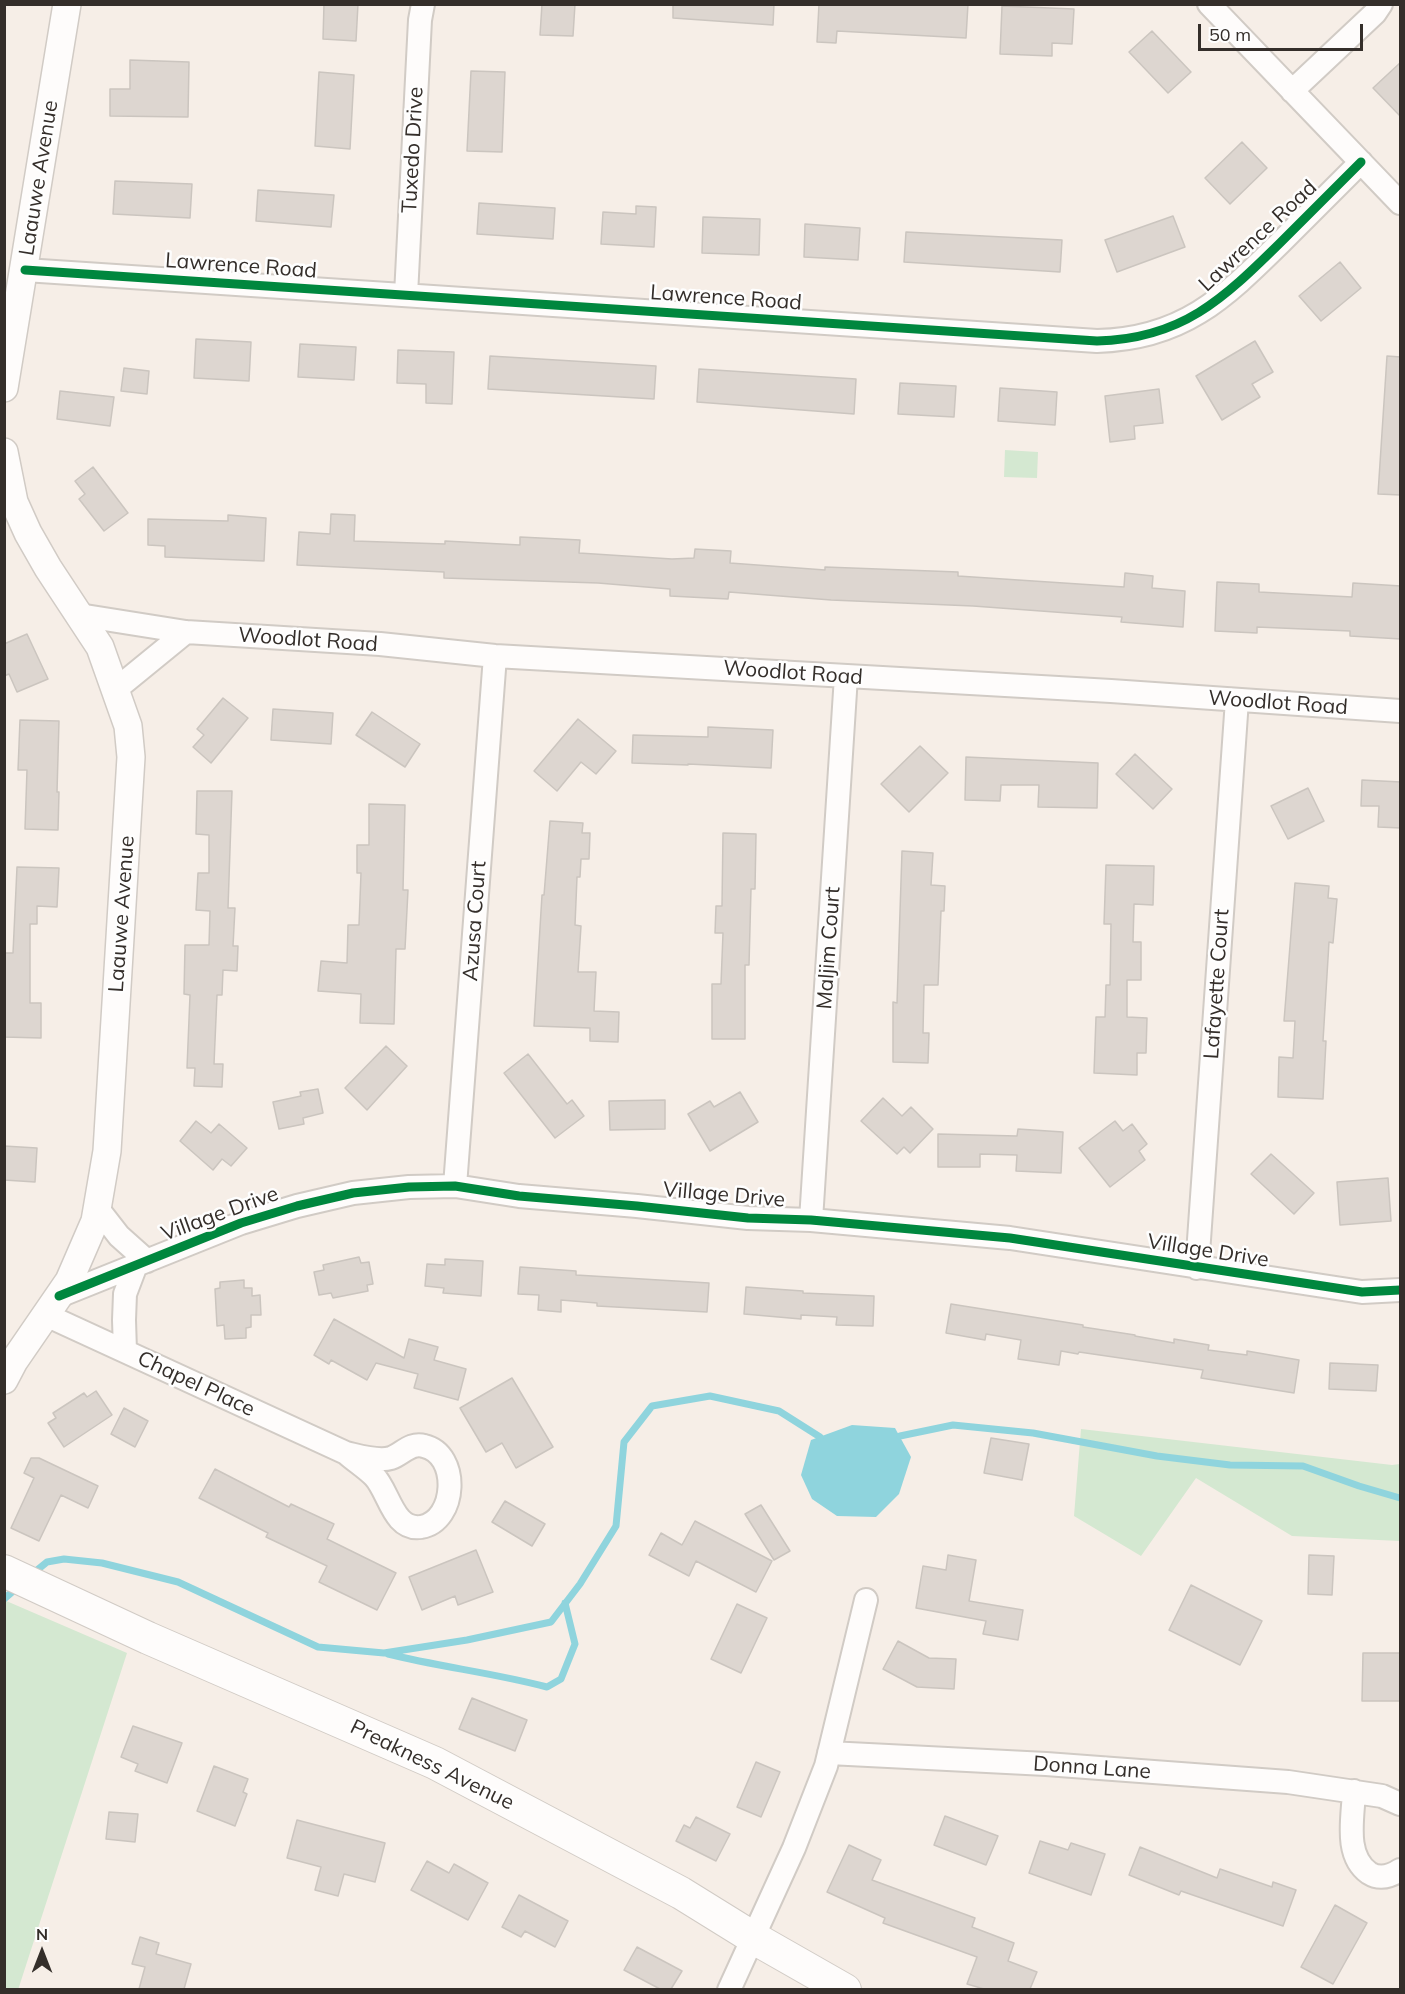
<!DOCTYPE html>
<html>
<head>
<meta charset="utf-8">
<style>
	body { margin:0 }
	#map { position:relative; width:1405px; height:1994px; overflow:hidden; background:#f6eee7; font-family:Mulish,sans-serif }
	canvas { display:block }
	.frame { position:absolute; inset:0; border:6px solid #342e2a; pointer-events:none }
	.north { position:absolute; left:12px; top:1922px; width:60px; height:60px; -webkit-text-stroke:4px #fefefe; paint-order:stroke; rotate:0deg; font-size:16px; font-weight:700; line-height:24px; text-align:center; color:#342e2a }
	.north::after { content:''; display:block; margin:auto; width:21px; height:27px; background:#342e2a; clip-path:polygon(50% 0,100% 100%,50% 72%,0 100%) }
	.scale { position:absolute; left:1198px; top:24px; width:165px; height:27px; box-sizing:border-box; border:3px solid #342e2a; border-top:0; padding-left:8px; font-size:18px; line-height:21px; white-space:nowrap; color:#342e2a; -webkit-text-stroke:4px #fefefe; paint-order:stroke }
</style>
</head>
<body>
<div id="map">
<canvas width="1405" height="1994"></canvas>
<div class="frame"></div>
<div class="north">N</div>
<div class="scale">50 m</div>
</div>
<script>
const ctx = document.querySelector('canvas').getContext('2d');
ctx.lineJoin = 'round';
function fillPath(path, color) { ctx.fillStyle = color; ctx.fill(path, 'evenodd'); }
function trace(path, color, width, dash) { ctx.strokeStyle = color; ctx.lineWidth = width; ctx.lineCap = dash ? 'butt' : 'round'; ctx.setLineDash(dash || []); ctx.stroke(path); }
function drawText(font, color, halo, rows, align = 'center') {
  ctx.font = font + ' Mulish,sans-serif'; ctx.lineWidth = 5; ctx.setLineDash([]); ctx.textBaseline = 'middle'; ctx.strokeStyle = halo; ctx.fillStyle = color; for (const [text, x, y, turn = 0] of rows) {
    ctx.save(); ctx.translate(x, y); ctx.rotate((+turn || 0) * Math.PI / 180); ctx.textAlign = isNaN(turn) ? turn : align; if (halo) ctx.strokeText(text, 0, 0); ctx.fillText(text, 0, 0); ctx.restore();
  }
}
const green = new Path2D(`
	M1005,450L1038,452L1037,478L1004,477Z
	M1081,1429L1392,1465L1400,1464V1541L1292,1536L1196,1478L1141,1556L1074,1516Z
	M4,1600L127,1653L18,1990L4,1989Z`);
const water = new Path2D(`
	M852,1425L895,1428L911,1457L899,1494L876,1517L837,1516L812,1499L801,1475L811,1440Z`);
const stream = new Path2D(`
	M900,1436L953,1425L1033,1433L1157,1456L1230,1465L1303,1466L1359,1486L1400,1498
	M31,1575L47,1562L64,1559L102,1563L178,1582L318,1647L384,1653L467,1640L551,1622L580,1584L616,1526L624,1442L652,1406L710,1396L779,1411L820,1437
	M4,1599L19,1586
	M388,1654C440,1667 494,1673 547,1687L561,1679L575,1644L565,1603`);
const building = new Path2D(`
	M324,4H358L356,41L323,39Z
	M542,4H575L573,36L540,35Z
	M673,4H774L773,25L673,18Z
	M819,4H968L966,38L837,31L836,43L817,42Z
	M1002,6L1074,9L1072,44L1052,43V56L1000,54Z
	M1152,31L1191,72L1168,93L1129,52Z
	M130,60L189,62L188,117L110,116V89H130Z
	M1401,62V117L1373,88Z
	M471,71L505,72L502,152L467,151Z
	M319,72L354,75L350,149L315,146Z
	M1242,142L1267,168L1230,204L1205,178Z
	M115,181L192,184L190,218L113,214Z
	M258,190L334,195L331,227L256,221Z
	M479,203L555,208L553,239L477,234Z
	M636,206L656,207L654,247L601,244L603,212L636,214Z
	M1173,216L1185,247L1117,272L1105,240Z
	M703,217L760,219L759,255L702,253Z
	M805,224L860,228L858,260L804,257Z
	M906,232L1062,240L1060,272L904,262Z
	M1340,262L1361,288L1321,321L1299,296Z
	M196,339L251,342L249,381L194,378Z
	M1255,341L1273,372L1252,384L1260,397L1222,420L1196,376Z
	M300,344L356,347L354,380L298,377Z
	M398,350L454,352L452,404L426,403V384L397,383Z
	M490,356L656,366L654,399L488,389Z
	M1387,356L1401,357V495L1378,494Z
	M124,368L149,371L147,394L121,391Z
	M699,369L856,379L854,414L697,402Z
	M900,383L956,386L954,417L898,414Z
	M1000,388L1057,392L1055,425L998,421Z
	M1159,389L1163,423L1134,426L1135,439L1110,442L1105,396Z
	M60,391L114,397L110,426L57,419Z
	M93,467L128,513L104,531L79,499L85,494L75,481Z
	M331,514L355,515L354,541L445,544V541L520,545V537L580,540L579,553L672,559L694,558L695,549L731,551L730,563L825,570V567L958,572V576L1124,587L1125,573L1153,576L1152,588L1185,591L1183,627L1121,622L1122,617L973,606L831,600L729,592L728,599L670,596V589L598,583L444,578V572L297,565L299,532L330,534Z
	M228,515L266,518L264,561L165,557V546L148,545V519L228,521Z
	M1217,582L1259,584V592L1352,597L1353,583L1401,586V639L1350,636V631L1257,627V633L1215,631Z
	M27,634L48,679L17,692L9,674L4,676V644Z
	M223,698L248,718L211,763L193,747L204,735L197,729Z
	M273,709L333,713L331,744L271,740Z
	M372,712L420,744L405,767L356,735Z
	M578,719L616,751L596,774L581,762L557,791L534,771Z
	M20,720L59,721L57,792H59L58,830L25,829L27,770H18Z
	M708,727L773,730L771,768L688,764V765L632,763L633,735L708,737Z
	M920,746L948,773L909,812L881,784Z
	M1135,754L1172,789L1153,809L1116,774Z
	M966,757L1098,763L1097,808L1038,807L1039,785H1001L1000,801L965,800Z
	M1362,780L1401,782V828L1378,827L1379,806H1361Z
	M1308,788L1324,821L1288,839L1271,806Z
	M197,791H232L228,908H235L233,946H238L237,971L223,970L222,995H217L214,1064H223L222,1087L194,1086L195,1068H187L190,995L184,994L185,945H209L210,911L196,910L198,873H209V835L196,834Z
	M369,804L405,805L403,890H408L405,949H396L394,1024L360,1023L361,994L318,991L321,961L347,963L348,925H359L361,873H357V845H369Z
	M550,821L583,823L582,833H590L589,859H581L580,877H577L575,925L581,926L578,972H596L594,1011L619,1012L618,1042L590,1041V1028L534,1026L542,895H544Z
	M723,833L756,834L755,889H751L749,965H745V1039H712V984H721L723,933H715L716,906H722Z
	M902,851L933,853L931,885L945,886L944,911H941L938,985H924L923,1033H929L928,1063L893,1062V1002L897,1003Z
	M1106,865L1154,866L1153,905L1134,904L1133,942H1141V980H1127V1017L1147,1018L1146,1053H1137V1075L1094,1073L1096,1017H1105L1106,985H1110L1111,924H1104Z
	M17,867L59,868L57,907L37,906V924H30V1003H41V1038L4,1037V953H13Z
	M1295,883L1329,886L1328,898L1337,899L1333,943L1329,942L1323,1041H1326L1323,1099L1278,1097L1279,1057L1293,1058L1295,1021H1284Z
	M386,1046L407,1066L367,1110L345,1088Z
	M528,1054L567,1104L572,1100L584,1116L555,1138L504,1073Z
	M318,1089L323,1113L303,1118L304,1124L279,1129L273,1102L301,1096L300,1092Z
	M740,1092L758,1122L710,1151L688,1114L710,1101L714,1107Z
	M883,1098L902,1116L911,1107L933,1129L910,1153L904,1147L897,1154L861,1121Z
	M665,1100V1129L610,1130L609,1101Z
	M196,1121L211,1133L219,1124L247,1148L231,1166L222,1159L213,1170L180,1141Z
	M1115,1121L1123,1131L1132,1124L1147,1144L1139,1151L1145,1160L1110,1187L1079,1148Z
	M1018,1129L1063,1132L1061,1173L1016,1171L1017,1155L980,1154V1167H938V1134L1017,1136Z
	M4,1146L37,1148L35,1182L4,1180Z
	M1271,1154L1314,1193L1294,1214L1251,1174Z
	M1388,1178L1391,1221L1340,1225L1337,1182Z
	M359,1257L361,1263L369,1262L373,1284L367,1285L368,1291L333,1298L331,1293L319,1295L314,1272L324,1270L323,1265Z
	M445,1259L483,1261L481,1296L443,1293L444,1288L425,1286L427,1264L445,1265Z
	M520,1267L576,1271V1275L709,1283L707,1312L597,1306V1303L561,1300V1312L538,1310L539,1295L518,1294Z
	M244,1280V1288H252V1296L260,1295L261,1315H251V1327L246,1328V1338L225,1339L224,1325L217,1326L215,1289L220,1288V1282Z
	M746,1287L803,1291V1293L874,1296L873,1326L836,1325L837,1317L801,1315V1319L744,1314Z
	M951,1304L1083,1325V1327L1135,1335V1336L1174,1343V1339L1209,1345L1208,1350L1247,1355V1351L1299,1360L1294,1393L1201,1378L1203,1370L1079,1352L1078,1354L1061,1351L1059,1365L1018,1359L1021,1340L986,1334L985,1340L946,1333Z
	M334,1319L404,1358L409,1339L438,1347L434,1360L466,1369L458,1400L414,1388L418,1374L376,1363L367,1380L331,1360L329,1364L314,1355Z
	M1330,1363L1378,1365L1376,1391L1329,1389Z
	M512,1378L553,1447L516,1468L502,1443L486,1452L460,1408Z
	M96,1391L112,1415L64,1447L48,1423L56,1418L53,1413L84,1393L87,1397Z
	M124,1408L148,1421L135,1447L111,1434Z
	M991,1438L1029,1444L1022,1480L984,1473Z
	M31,1458H39L98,1486L88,1508L61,1495L39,1541L11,1528L34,1478L24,1473Z
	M215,1469L289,1507L291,1504L334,1524L327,1539L396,1573L377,1610L319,1582L327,1566L266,1537L268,1533L199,1498Z
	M505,1501L545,1524L532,1546L492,1522Z
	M761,1505L790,1551L774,1560L745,1514Z
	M695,1521L772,1561L756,1592L696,1561L689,1576L649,1555L661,1533L682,1545Z
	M476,1550L493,1592L458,1605L455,1596L422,1610L409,1577Z
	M948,1555L976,1560L969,1601L1023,1610L1018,1640L983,1634L986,1621L916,1608L923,1566L946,1570Z
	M1309,1555L1334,1556L1332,1595L1308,1594Z
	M1191,1585L1262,1621L1240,1665L1169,1630Z
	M737,1604L767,1618L741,1673L711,1659Z
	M898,1641L929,1658L956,1659L954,1689L917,1687L883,1669Z
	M1363,1653H1401V1701H1362Z
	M472,1698L527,1720L515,1751L459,1729Z
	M133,1726L182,1743L167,1783L135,1771L138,1764L121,1757Z
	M756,1762L780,1772L761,1817L737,1807Z
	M214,1766L248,1779L243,1792L247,1794L235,1826L197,1811Z
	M109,1812L138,1814L135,1842L106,1839Z
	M945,1816L998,1836L986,1865L934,1845Z
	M696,1817L730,1834L716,1861L676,1841L684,1825L690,1828Z
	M297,1820L385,1843L375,1882L344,1874L338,1896L315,1890L321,1867L287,1858Z
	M1040,1841L1068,1850L1071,1843L1105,1854L1091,1895L1029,1873Z
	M849,1845L881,1860L872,1880L975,1918L972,1927L1014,1943L1008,1961L1037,1972L1030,1989H984L967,1984L977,1957L883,1923L885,1918L827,1892Z
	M1140,1847L1217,1878L1220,1869L1272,1887L1273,1882L1296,1890L1283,1926L1181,1891L1179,1895L1129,1875Z
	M427,1861L449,1873L454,1864L488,1883L468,1920L411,1890Z
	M519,1895L568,1921L555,1947L525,1931L521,1937L502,1927Z
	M1335,1905L1367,1923L1333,1984L1301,1967Z
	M140,1937L159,1943L156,1954L191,1964L184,1989H139L145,1967L132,1964Z
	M637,1947L682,1971L671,1989H660L624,1970Z`);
const minor = new Path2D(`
	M1209,4L1400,203
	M1292,91L1375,13L1381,4
	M25,270L1097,341C1182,339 1223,299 1280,243C1307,216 1334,189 1361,162
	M406,295L420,20L423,4
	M79,615L186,632L380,644L495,656L1111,691L1400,711
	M115,690L186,632
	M455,1186L495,656
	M98,1209L119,1236L147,1261
	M811,1220L846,676
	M1197,1268L1237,700
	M59,1296L241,1223L297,1206L353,1193L409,1187L455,1186L519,1196L637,1206L748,1218L811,1220L1010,1238L1362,1292L1400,1290
	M46,1315L346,1453C355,1461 366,1468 374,1476C389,1491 393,1531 421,1527C457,1521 460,1454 424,1446C411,1442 402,1454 391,1458C378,1462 359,1456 346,1453
	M125,1351L124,1320L125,1294L136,1265
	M829,1753L1046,1764L1288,1782L1382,1796L1400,1804
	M1354,1791C1353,1818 1344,1855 1369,1873C1380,1880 1391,1876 1400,1870
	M729,1990L794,1848L826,1766L866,1600`);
const tertiary = new Path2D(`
	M4,388L67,4
	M4,452L14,502L28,533L48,568L100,647L128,726L131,757L107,1151L95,1221L69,1281L14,1361L4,1380`);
const secondary = new Path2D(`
	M4,1571L148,1638L435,1763L681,1893L752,1937L845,1990`);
const cycleway = new Path2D(`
	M25,270L1097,341C1182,339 1223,299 1280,243C1307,216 1334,189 1361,162
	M59,1296L241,1223L297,1206L353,1193L409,1187L455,1186L519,1196L637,1206L748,1218L811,1220L1010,1238L1362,1292L1400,1290`);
const streetNames = [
	["Tuxedo Drive",413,150,-87],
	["Laauwe Avenue",39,178,-81],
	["Lawrence Road",1258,236,-43],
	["Lawrence Road",241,266,4],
	["Lawrence Road",726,298,4],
	["Woodlot Road",308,640,4],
	["Woodlot Road",793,673,4],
	["Woodlot Road",1278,703,4],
	["Laauwe Avenue",122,914,-86],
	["Azusa Court",475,921,-86],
	["Maljim Court",829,948,-86],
	["Lafayette Court",1217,984,-86],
	["Village Drive",724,1195,5],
	["Village Drive",220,1214,-20],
	["Village Drive",1208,1251,9],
	["Chapel Place",196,1384,25],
	["Preakness Avenue",432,1765,26],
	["Donna Lane",1092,1768,4]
];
fillPath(green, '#d4e8d1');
fillPath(water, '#8fd4dd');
trace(stream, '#8fd4dd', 7);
fillPath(building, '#ddd6d0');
trace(building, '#cbc5bf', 1.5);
trace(minor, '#d1cbc5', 26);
trace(tertiary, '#d1cbc5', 30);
trace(secondary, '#d1cbc5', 34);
trace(minor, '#fefcfb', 22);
trace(tertiary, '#fefcfb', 27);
trace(secondary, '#fefcfb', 32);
trace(cycleway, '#00873e', 9);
drawText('21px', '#342e2a', '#fefefe', streetNames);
</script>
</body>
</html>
